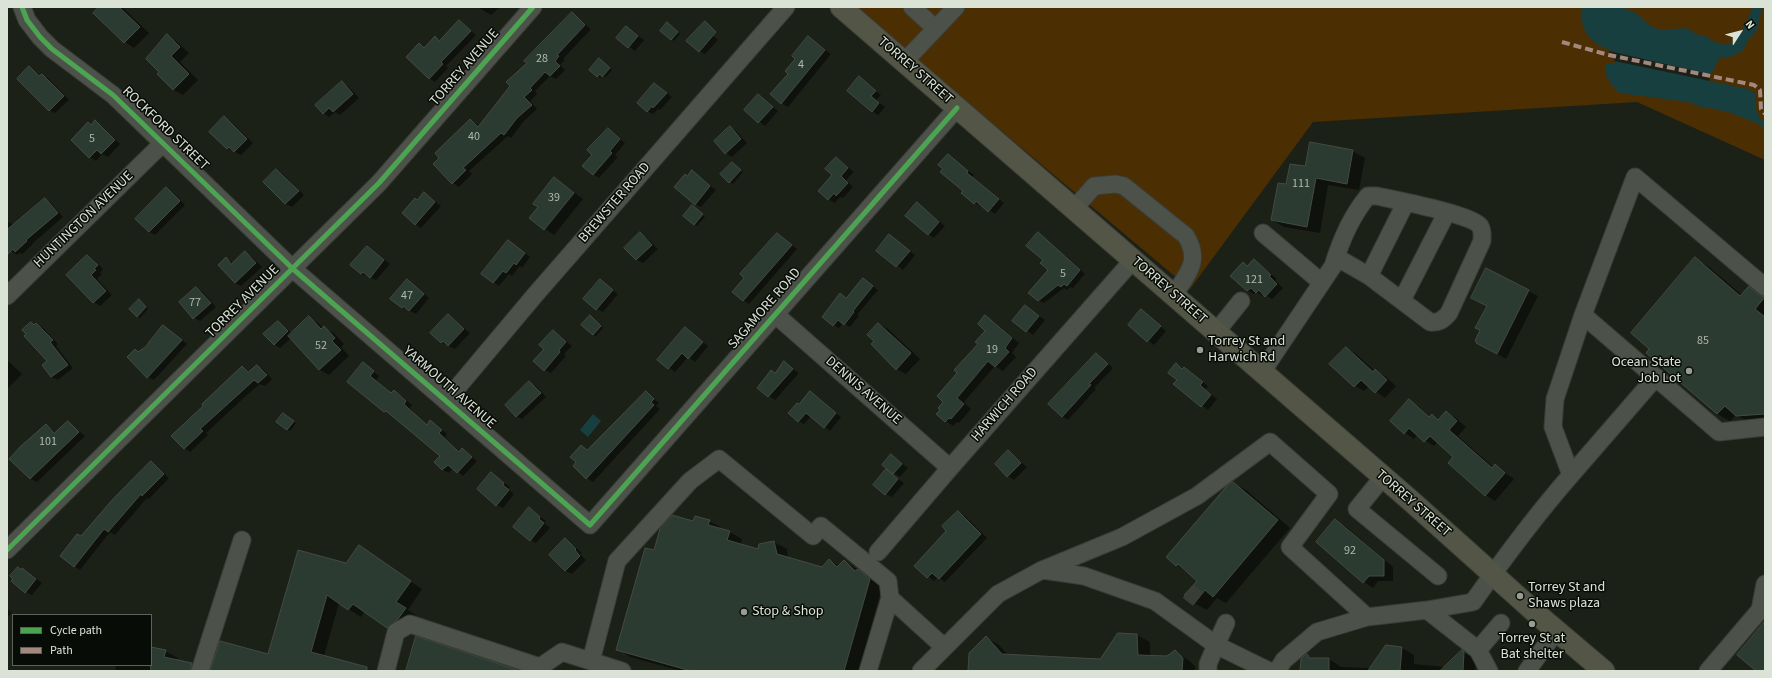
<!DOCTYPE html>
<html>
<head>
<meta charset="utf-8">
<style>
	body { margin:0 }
	#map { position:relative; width:1772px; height:678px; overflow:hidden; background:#1c2118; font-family:"Source Sans 3",sans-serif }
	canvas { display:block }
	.frame { position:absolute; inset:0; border:8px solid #dbe2d6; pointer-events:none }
	.legend { position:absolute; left:12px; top:614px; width:140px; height:52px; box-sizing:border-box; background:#080c06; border:1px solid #5c6259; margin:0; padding:5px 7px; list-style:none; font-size:12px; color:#dbe2d6 }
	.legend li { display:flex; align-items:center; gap:8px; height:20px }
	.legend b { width:20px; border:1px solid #5c6259 }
	.north { position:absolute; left:1720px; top:12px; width:40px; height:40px; -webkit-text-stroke:3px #080c06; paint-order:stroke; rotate:54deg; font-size:11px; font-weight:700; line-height:16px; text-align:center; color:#dbe2d6 }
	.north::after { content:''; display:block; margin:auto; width:14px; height:18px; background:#dbe2d6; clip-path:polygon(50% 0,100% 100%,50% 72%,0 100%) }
</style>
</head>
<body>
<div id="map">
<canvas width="1772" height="678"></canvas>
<div class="frame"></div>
<ul class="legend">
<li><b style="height:5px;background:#4ca352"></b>Cycle path</li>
<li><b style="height:5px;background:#a5887d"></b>Path</li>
</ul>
<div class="north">N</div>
</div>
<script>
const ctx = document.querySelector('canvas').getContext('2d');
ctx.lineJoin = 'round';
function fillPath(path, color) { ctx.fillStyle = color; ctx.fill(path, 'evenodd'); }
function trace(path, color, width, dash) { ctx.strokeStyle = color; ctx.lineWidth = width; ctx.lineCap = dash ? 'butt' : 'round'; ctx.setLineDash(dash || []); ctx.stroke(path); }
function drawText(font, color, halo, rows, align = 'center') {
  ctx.font = font + ' "Source Sans 3",sans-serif'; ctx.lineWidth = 3; ctx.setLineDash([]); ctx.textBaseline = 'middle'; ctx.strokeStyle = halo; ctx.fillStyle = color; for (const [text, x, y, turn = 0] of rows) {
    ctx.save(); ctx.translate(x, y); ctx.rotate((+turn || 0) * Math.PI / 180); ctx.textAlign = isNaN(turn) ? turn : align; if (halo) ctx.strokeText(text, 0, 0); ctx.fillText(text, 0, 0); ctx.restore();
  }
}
const green = new Path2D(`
	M858,7H1765V160L1637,102L1313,122L1190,289L955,92Z`);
const water = new Path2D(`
	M1582,7C1600,7 1620,4 1636,13C1643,18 1649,27 1658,29C1668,32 1681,25 1691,30C1694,32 1695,34 1699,35C1702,36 1705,35 1707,37C1714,41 1721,47 1730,43C1741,36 1748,18 1753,7H1762L1757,31L1746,43L1744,50L1730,57H1720L1712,73L1709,74L1710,81L1748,89L1755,93L1756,109L1761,122L1757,123L1728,112L1710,108H1704L1688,102L1620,93L1615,89L1607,78L1605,68L1606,63H1614L1617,61V53C1594,46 1578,33 1582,7Z
	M593,414L601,421L588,437L580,430Z`);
const pier = new Path2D(`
	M1609,51L1709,74L1710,81L1614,61L1615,54L1609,53Z`);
const shadow = new Path2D(`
	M100,7H122L149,33L134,48L125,42L94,13Z
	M477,7H500L491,15Z
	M572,14L591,29L563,59L565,60L560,65L565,70L556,79L550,76L535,91L537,94L530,101L537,109L524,121L511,138L508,136L469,171L472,174L459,187L453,183L434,164L471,120L479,126L528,63Z
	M459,21L476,35L446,66L448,68L435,82L429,78L420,44L425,48L435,38L440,41Z
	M670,25L680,34L674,41L661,30Z
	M626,27L644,40L635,51L617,38Z
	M707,30L718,40L705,54L699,51Z
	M167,36L176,41L189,53L180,62L198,80L183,95L174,90L158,74L160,72Z
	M808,37L831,54L788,107L781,103L789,74Z
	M602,61L612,70L606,77L603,76L601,78L590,70Z
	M29,68L41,76L42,75L48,78L69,100L55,113L49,110Z
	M859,78L881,95L876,100L885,107L878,115L872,111Z
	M342,83L348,86L359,98L340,115L335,112L329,117L323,113Z
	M655,84L672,97L660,110L658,109L653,114L647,111Z
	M758,95L778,111L765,126L745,110Z
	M224,117L230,121L253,143L241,155L227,148Z
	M95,122L101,125L120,144L108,157L102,154L96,161L90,157L88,123L92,125Z
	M730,127L736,131L747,143L732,157L726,153Z
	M608,129L625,143L615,155L618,157L599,178L593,174V155Z
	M1352,151L1365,158L1359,190L1328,185L1320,233L1284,227L1272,220L1287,186L1306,168Z
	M948,156L974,175L972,177L1004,203L995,214L982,205L981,206L975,203L944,169Z
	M836,158L854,172L846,180L853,187L843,198L840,197L835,203L828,199Z
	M732,163L743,172L733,184L722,174Z
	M277,170L283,174L304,195L292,207L286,204L264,182Z
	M692,172L716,190L701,207L695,204L688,177Z
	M554,178L583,199L554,235L530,218L539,207Z
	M166,189L172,192L185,205L155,235L149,232Z
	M424,193L441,206L421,228L415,224L418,201Z
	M45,199L51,203L63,217L32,244V245L22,254L19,253L17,255L11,251L7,247V221L14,225Z
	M917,204L945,226L934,238L928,234Z
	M695,208L705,217L697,226L685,216Z
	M1038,233L1085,274L1073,288L1070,287L1067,290L1064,288L1044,303L1038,300L1050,270L1044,260Z
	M640,234L646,237L658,249L643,263L637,260L626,248Z
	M777,234L797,249L749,304L743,300L746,278Z
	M890,236L915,255L903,270L877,250Z
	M508,241L530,257L522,268L520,266L512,276L509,274L499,286L483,274Z
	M367,247L390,264L376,280L362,274L352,265Z
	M245,252L251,256L262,267L241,286L235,283L226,259L233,263Z
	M87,256L93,259L103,269L100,273L102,274L97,279L112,295L100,306L94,302Z
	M1695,259L1708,266L1742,295L1749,288L1765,297V421L1749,422L1736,415L1730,421L1717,414Z
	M1254,260L1277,279L1275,280L1283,288L1272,299L1264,294L1263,296L1256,292L1254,294L1248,291L1232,276L1243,263L1248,266Z
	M1486,269L1538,296L1506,359L1487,348L1481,330L1488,306Z
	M863,279L878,290L857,315L859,316L850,327L843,323L839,328L833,325L840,294L846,298Z
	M407,280L429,298L416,314L402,307Z
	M600,280L618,294L603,312L597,309Z
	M197,288L203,292L216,307L200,321L194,318Z
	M139,300L148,309L140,318L137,316Z
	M1025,306L1045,320L1033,335L1014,321Z
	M1141,310L1166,331L1154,345L1129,325Z
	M448,315L470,333L455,349L441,342Z
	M309,317L318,323L323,328L334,333L344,344L341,347L349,356L329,375L319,369L291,338L280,348L274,344L278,322L292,333Z
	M985,317L993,321L1019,343L1012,353L1016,357L1003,371L995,366L964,402L971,409L959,423L957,422L953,426L946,421L945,401L987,331Z
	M593,318L603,328L596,336L593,335Z
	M31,323L43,328L58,344L56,346L73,368L58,380L52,377L43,365L48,361Z
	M878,324L888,329L920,359L906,374L896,369L875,341Z
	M164,326L187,344L154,380L148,377L135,350L139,352Z
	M685,328L708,346L695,362L688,357L675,372L659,360Z
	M553,331L572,346L564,354L566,356L551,373L545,370V349Z
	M1346,348L1355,353L1375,371L1385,376L1396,386L1385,398L1369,386L1364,391L1355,386Z
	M1096,354L1113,368L1094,388L1096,389L1068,420L1062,416Z
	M7,360L22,374L7,389Z
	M784,363L799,373L775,400L769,396L775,373Z
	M1176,365L1190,371L1208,386L1205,390L1217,399L1208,410L1175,384L1178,380Z
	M257,366L263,369L272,379L265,386L260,384L247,395L206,433L208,435L190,452L184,448L243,368L250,372Z
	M369,367L379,376L376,380L392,394L394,391L400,395L412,405L410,408L414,413L428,425L430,422L437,425L447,434L445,437L460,452L463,449L477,461L463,476L453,468L449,473L443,470L435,462L441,456L392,414L385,412L348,382Z
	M530,383L536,386L546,397L522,419L516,416Z
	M646,392L659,403L656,406L660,409L593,482L587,478L574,466L577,462L581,447L588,450Z
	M810,393L841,417L830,431L811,416L804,424L798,421L799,406Z
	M1409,401L1418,406L1430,417L1432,415L1440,420L1446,412L1456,418L1466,427L1458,436L1493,467L1495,466L1514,479L1495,501L1485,495L1455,457L1438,442L1434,446L1417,435L1414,439L1405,433L1391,421Z
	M286,416L296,423L290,431L277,422Z
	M68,422L85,436L37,482L31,479L10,459L47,426L56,433Z
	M1008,452L1027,467L1014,480L1008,476L996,464Z
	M891,456L908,468L900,477L883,465Z
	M151,463L157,466L169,478L149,499L147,498L115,535L110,532L80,570L61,556L81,537Z
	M886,471L904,483L892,497L886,494Z
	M491,473L510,487L508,489L514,494L503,508L497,505Z
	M1233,483L1246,490L1290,528L1226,603L1217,598L1207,610L1194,603L1198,580L1177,565Z
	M530,509L546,521L544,523L550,528L536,543L530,540Z
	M958,512L965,516L987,538L945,582L938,577L934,581L915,566L948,531Z
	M1336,520L1345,526L1393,567V581H1378L1373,588L1364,582Z
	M709,521L722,528L721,530L730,532L742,539L740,545L759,551L774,542L787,549L788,559L822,568L830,560L839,566L844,561L870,578L882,587L859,671H681L630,657L618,649L654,551L694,522Z
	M566,539L582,553L580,554L586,560L572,574L566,571L550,555Z
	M359,546L422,589L408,610L417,616L410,626L400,634L365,611L361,617L339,603L324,656L374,671H212L269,656L346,565Z
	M23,569L42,583L32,595L26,592Z
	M7,608L12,613L7,617Z
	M1118,634L1137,635L1150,642V656L1168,657L1175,652L1187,659L1195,666V671H969L987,638L999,645L1008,655L1101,660Z
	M1386,646L1402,648L1414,655V664L1445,667L1462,651L1476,660L1475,671H1301L1307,655L1314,659H1329L1341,667L1371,668Z
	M151,648L165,651L178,658L177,661L192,664L204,671H115L116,665H151Z`);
const stream = new Path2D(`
	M1757,121L1761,122L1765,127`);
const building = new Path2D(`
	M99,7H119L140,27L124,43L93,13Z
	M572,12L585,25L557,55L559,56L555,61L560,66L550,76L545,72L530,88L532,90L524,97L532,105L517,118L504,135L501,133L463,168L466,170L452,184L433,164L439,158L435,153L470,119L478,127L510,86L506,82L527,63L524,61Z
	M459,20L471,31L441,62L443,64L429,79L406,57L419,43L424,48L435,36L439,41Z
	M705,21L716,32L699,52L686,41Z
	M667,22L678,32L671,40L660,31Z
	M626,26L638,36L628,48L616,38Z
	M167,34L180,47L171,56L189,74L173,90L157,74L159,72L146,59Z
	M808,36L825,50L781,104L770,94L788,74L785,71L795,59L792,56Z
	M599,58L610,68L602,77L600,74L597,77L589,70Z
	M29,66L39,76L42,74L64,96L49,111L17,79Z
	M859,76L876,91L871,96L879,103L872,112L847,91Z
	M342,81L353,94L333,112L329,108L323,114L315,105Z
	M654,83L667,93L653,108L652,106L647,112L637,103Z
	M758,94L773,107L758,123L744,110Z
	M224,116L247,139L234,152L229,147L227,149L209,132Z
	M95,120L115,140L101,154L97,150L89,158L71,140L88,122L91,125Z
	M730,126L741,139L725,154L714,141Z
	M608,128L620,139L610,151L612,153L593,175L582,166L592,155L587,150Z
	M1310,142L1353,150L1347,184L1316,178L1307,227L1271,220L1278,183L1286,184L1290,164L1305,166Z
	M948,154L968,171L967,173L999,199L988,212L976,201L974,204L961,193L963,191L940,172L943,169L938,165Z
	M836,157L848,168L841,176L848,183L836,196L834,193L828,200L818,191L832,175L825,169Z
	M732,162L741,170L729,183L720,174Z
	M276,169L299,191L285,204L263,182Z
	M692,170L710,186L695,205L674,187L685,174L687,176Z
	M554,177L574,193L544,230L529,218L538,207L533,204Z
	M166,187L180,201L149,232L135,219Z
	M424,192L435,202L415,225L402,213L415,198L417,200Z
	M45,198L58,213L26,240L27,241L15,252L13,249L7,255V230Z
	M917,202L939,222L928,235L905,216Z
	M692,205L703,214L694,225L683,216Z
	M640,232L652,245L636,260L624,248Z
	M1038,232L1080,270L1067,286L1064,284L1061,287L1058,285L1038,301L1028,293L1048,270L1040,263L1043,260L1026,246Z
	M777,233L792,245L743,301L732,292L744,278L740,274Z
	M889,234L910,251L896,267L876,251Z
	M508,240L525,253L516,265L514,263L506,273L503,271L493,283L481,274Z
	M367,246L384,260L370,278L363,272L361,274L350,265Z
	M245,251L256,263L235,283L218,265L226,257L231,264Z
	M87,255L98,265L94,269L96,270L91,275L106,291L93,303L66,275Z
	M1695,257L1740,296L1749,286L1759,295L1765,297L1755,309L1765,317V414L1736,416L1725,406L1717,414L1646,353L1649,349L1631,333Z
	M1254,259L1271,275L1269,276L1277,284L1265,297L1259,290L1256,293L1251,288L1247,291L1230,276L1243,262L1247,266Z
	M1486,268L1529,290L1497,354L1476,343L1477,342L1475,341L1480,330L1475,328L1487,306L1471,298Z
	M863,278L873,286L853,311L854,312L844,325L838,320L833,326L822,317L840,293L846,298Z
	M407,279L424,294L409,311L403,306L402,308L390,299Z
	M600,279L613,290L596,310L583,299Z
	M196,287L211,303L193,319L179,302Z
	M139,299L146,307L137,317L129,309Z
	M1025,305L1039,316L1026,332L1012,321Z
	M1141,309L1161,326L1147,342L1128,325Z
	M448,314L464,329L448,346L443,341L441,343L430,333Z
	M590,315L601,326L593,335L581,325Z
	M985,315L1012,338L1005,348L1009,352L995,367L988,361L957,398L964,404L951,419L949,418L945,422L936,414L940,410L938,408L943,402L937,396L957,373L954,370L978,344L975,342L985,331L978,324Z
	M309,316L321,329L324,326L335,338L332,341L341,350L319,370L288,336Z
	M278,321L288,331L274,345L263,334Z
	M31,322L34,325L36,323L53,340L50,342L68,365L51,377L42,365L47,361L24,336L26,334L22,330Z
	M878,323L911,353L896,370L871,344L874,341L867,335Z
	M163,325L182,340L147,378L127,357L135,349L138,352L145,347Z
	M685,327L703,342L688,359L682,353L668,369L657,360Z
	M553,330L566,342L559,350L560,352L544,371L533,361L544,349L539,345Z
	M1346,347L1373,372L1375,369L1387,380L1375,393L1361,380L1354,387L1329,364Z
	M1096,353L1108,364L1089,384L1091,385L1062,417L1048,404Z
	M784,361L793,369L768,397L757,388L771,370L775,373Z
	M363,362L374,371L370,376L391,393L394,390L406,401L404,404L408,408L427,425L430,420L442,430L439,433L459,452L462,448L472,457L457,473L448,465L442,470L434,462L440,456L397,420L386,411L384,412L347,382Z
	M1176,363L1182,369L1184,367L1203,382L1200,385L1211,395L1201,407L1173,384L1177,380L1168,373Z
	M257,365L267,375L258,383L254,380L241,392L200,429L203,431L184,449L171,436L203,406L202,404L242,366L248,372Z
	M529,381L541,393L516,417L505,405Z
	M646,391L654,399L651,402L654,405L586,479L573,466L576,462L570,457L581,445L587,450Z
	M810,391L836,413L824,428L806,413L798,422L788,413L797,403L799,404Z
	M1409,399L1429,417L1432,414L1438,420L1446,411L1457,421L1449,430L1492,468L1495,464L1505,473L1485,496L1448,463L1453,457L1430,436L1424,442L1409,428L1404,434L1390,421Z
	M283,413L294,421L287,430L276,422Z
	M68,421L79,432L30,479L9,459L21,446L46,424L54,433Z
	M1008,450L1021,463L1007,477L995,464Z
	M891,454L902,464L893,474L882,465Z
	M151,461L164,474L142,496L141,494L108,532L104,529L74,567L60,556L77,534L81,536L113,499Z
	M886,469L898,479L885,495L873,485Z
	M491,472L504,483L503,485L509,490L496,506L477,489Z
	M1233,482L1278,520L1213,597L1205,590L1194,604L1184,595L1197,581L1178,564L1176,566L1166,557L1226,487Z
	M529,507L540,517L539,519L544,523L530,541L513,527Z
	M958,511L981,534L939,579L932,573L927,578L914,566L946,531L942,526Z
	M672,515L693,521L695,516L710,520L708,525L730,531L727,540L758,549L759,544L774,541L777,554L822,567L829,559L837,567L844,560L855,571L858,569L870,579L844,671H691L616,650L645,548L654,550L660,529Z
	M1335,519L1384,560V576H1369L1363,583L1316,542Z
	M565,538L576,549L575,550L580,556L565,571L549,555Z
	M359,545L411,581L396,602L406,608L398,619L387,628L353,604L348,610L327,595L311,652L367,667V671H210L220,641L268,654L298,550L346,563Z
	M18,567L21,570L22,568L36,579L25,593L11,581L13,579L10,576Z
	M1765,621V671H1756L1737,655Z
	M1118,633L1137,634L1138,655L1167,656L1175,650L1183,658L1182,671H968L969,653L986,636L1002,654L1100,659Z
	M416,636L520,671H406Z
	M1386,645L1402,647L1400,671H1368Z
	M151,647L166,650L164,657L192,663L190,671H151Z
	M1462,650L1464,652L1463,671H1440Z
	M1307,654L1310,658H1329V671H1300L1301,659Z`);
const minorTunnel = new Path2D(`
	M1188,591L1198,599`);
const minor = new Path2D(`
	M22,7L27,20L40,37L52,49L113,95L293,269L590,525L957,108
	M912,7L935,28
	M904,62L956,7
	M1074,209L1094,186L1116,184L1124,186L1186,236C1201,261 1188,273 1174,295
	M1263,233L1321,282
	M1369,276L1406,202
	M7,296L162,144
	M1402,300L1447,212
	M776,315L950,468
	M1583,315L1635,177L1765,287
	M1216,332L1241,301
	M1262,372L1333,266C1340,243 1352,215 1368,196H1377C1394,200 1471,214 1480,226C1483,231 1482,236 1482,241L1449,313C1443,320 1439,323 1430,322L1369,276L1336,257
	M446,401L535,295L786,7
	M1571,475L1656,377
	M1383,477L1357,509L1438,576
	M7,550L379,183L533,7
	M878,552L950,468L1133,260
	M1043,570L1084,576L1155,601L1216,645L1208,664V671
	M1427,610L1478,650L1489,671
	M1226,623L1216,645L1269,671
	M1478,650L1501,623
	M591,661L617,561L690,481L719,459L813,536L821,526L888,581L890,598
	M200,671L242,540
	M386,671L396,632L410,624L540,667L562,652L622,671
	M868,671L890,598L944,647
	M921,671L998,594L1042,570L1122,537L1197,496L1270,442L1329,494L1290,547L1367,617
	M1277,671L1284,660L1317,632L1367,617L1427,610L1473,602C1504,558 1536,515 1571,475L1553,427L1555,399L1583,315L1719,432L1765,427
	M1527,671L1557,630
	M1708,671L1760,610L1765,584`);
const major = new Path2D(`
	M841,7L1410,500L1545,621L1604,671`);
const quiet = new Path2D(`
	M1562,42L1609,55L1754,85L1760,90L1761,109L1765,114`);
const cycleway = new Path2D(`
	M22,7L27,20L40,37L52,49L113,95L293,269L590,525L957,108
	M7,550L379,183L533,7`);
const markers = [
	[1200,350,4,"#989e94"],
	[1689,371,4,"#989e94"],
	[1520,596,4,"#989e94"],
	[744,612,4,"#989e94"],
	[1532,624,4,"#989e94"]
];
const numberNames = [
	["28",542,59],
	["4",801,65],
	["40",474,137],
	["5",92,139],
	["111",1301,184],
	["39",554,198],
	["5",1063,274],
	["121",1254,280],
	["47",407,296],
	["77",195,303],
	["85",1703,341],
	["52",321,346],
	["19",992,350],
	["101",48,442],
	["92",1350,551]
];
const streetNames = [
	["TORREY AVENUE",465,68,-49],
	["TORREY STREET",915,71,41],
	["ROCKFORD STREET",165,129,44],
	["BREWSTER ROAD",615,203,-49],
	["HUNTINGTON AVENUE",84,220,-44],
	["TORREY STREET",1169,291,41],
	["TORREY AVENUE",243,302,-45],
	["SAGAMORE ROAD",765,309,-49],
	["YARMOUTH AVENUE",449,388,41],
	["DENNIS AVENUE",863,391,41],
	["HARWICH ROAD",1005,405,-49],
	["TORREY STREET",1413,504,41]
];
const poiNames = [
	["Torrey St and",1208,342],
	["Harwich Rd",1208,358],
	["Ocean State",1681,363,"right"],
	["Job Lot",1681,379,"right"],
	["Torrey St and",1528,588],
	["Shaws plaza",1528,604],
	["Stop & Shop",752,612],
	["Torrey St at",1532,639,"center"],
	["Bat shelter",1532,655,"center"]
];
fillPath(green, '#4c2e03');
fillPath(water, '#183f3f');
fillPath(pier, '#1c2118');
fillPath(shadow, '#0007');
trace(stream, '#183f3f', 4.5);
fillPath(building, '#2c3b32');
trace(building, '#434a44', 1);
trace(minorTunnel, '#393e34', 17, [17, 8]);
trace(minor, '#393d36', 19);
trace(major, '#393d36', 23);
trace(minor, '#4c5149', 17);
trace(major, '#535547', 21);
trace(quiet, '#a5887d', 4, [8, 4]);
trace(cycleway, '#4ca352', 5);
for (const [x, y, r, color] of markers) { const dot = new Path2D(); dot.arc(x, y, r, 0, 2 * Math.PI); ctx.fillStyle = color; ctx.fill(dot); trace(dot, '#080c06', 1.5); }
drawText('12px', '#afb8ad', null, numberNames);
drawText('14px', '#dbe2d6', '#080c06', streetNames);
drawText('14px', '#dbe2d6', '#080c06', poiNames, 'left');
</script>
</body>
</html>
